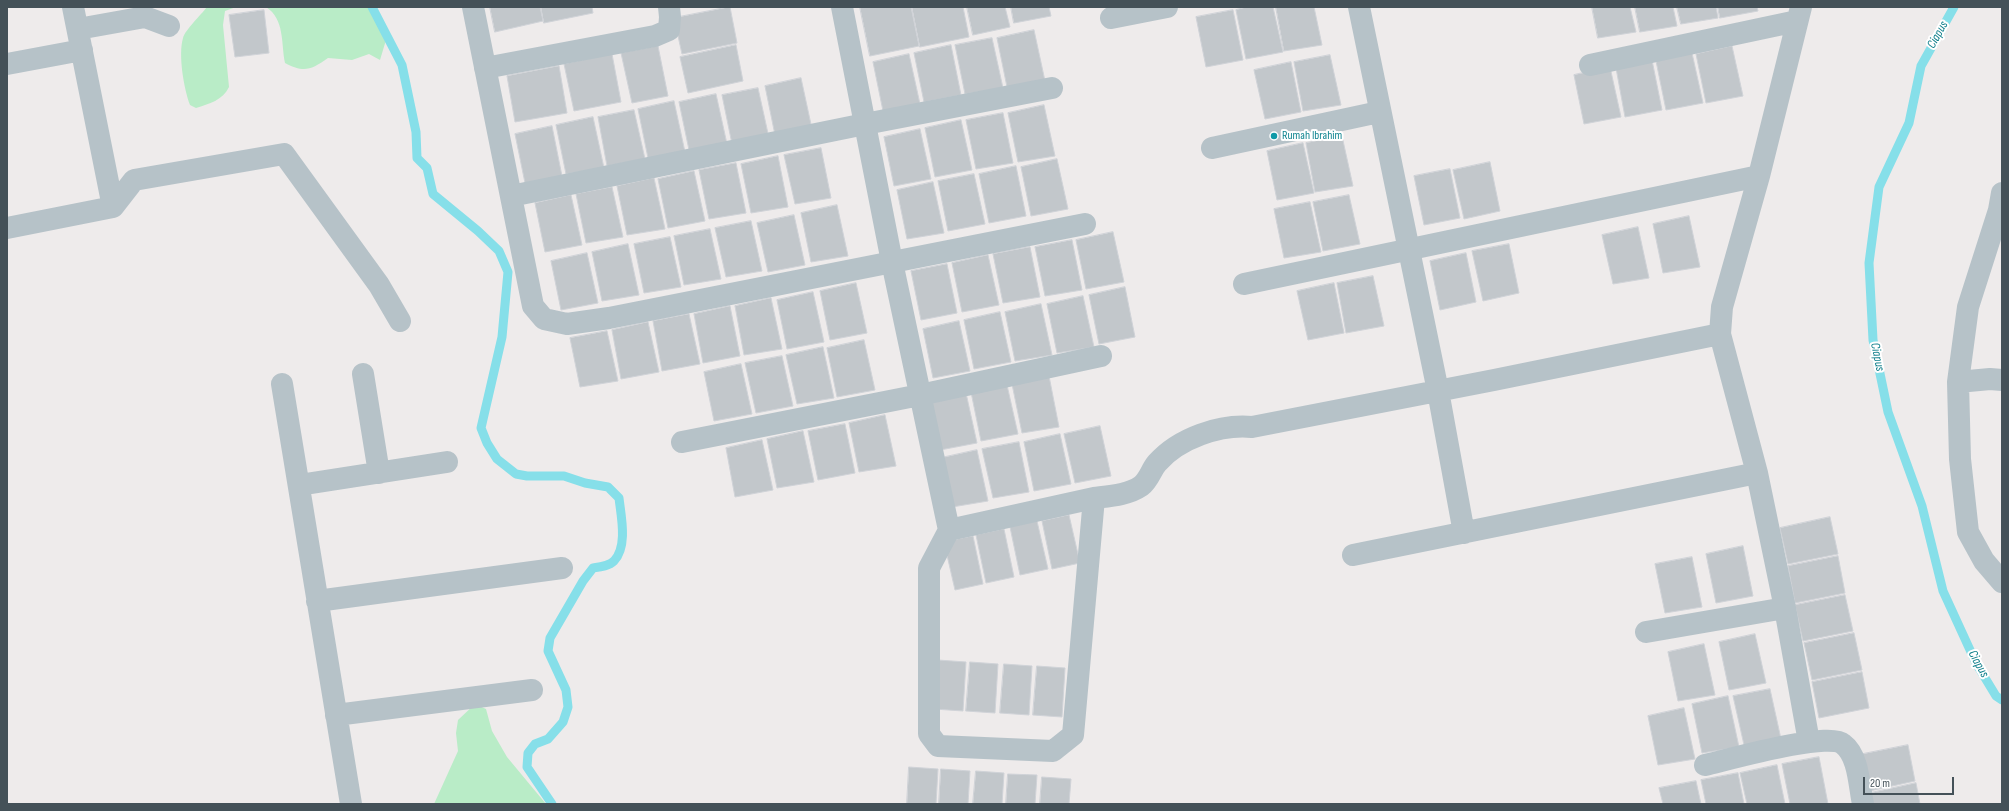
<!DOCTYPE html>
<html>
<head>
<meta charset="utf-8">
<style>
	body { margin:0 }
	#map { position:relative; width:2009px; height:811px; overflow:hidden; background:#eeebeb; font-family:"Sofia Sans Condensed",sans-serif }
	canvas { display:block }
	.frame { position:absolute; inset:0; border:8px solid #445158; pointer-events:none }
	.scale { position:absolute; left:1863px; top:777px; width:91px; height:18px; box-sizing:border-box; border:2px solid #445158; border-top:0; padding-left:5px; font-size:12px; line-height:14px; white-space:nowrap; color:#445158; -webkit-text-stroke:3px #fff; paint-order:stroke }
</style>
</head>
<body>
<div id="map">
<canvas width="2009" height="811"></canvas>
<div class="frame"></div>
<div class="scale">20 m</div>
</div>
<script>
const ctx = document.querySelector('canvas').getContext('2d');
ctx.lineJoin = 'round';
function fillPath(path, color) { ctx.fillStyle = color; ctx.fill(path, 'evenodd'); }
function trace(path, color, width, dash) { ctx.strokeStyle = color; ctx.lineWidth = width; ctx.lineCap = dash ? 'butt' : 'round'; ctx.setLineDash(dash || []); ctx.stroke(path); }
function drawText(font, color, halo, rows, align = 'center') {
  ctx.font = font + ' "Sofia Sans Condensed",sans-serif'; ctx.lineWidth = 4; ctx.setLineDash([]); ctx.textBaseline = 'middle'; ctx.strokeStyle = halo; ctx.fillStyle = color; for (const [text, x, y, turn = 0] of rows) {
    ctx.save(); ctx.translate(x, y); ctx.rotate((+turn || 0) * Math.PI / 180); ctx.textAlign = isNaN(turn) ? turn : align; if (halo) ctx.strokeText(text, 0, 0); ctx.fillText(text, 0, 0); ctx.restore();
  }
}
const green = new Path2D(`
	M207,7H236L225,11L223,25L229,87C223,100 209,104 196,108L190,105C184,89 178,55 183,38C185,30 201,15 207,7Z
	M266,7H370L386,40L380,60L369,54L352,60L328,58C311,70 304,73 285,63C281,44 285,19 266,7Z
	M475,704L486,709L492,731L507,757L546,804H434L458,751L456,733L458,720Z`);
const stream = new Path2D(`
	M372,7L402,65L416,132L417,158L427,168L433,194L478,231L499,251L508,272L502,337L481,428L487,443L497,459L516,474L527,476H564L585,483L608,487L619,498C621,516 628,546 614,561C609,566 600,567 593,568L583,581L550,638L548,651L566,690L568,707L563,722L548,739L535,744L528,753L527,767L552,804
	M1954,7L1921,66L1909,123L1879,187L1869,263L1873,340L1888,412L1922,506L1943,591L1976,663L1996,696L2002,700`);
const building = new Path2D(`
	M490,7H540L543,21L495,32Z
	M541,7H592L593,13L544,23Z
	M730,7L737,43L682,54L674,18Z
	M860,7H911L919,46L870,56Z
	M912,7H963L969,37L920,47Z
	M967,7H1005L1010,27L973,35Z
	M1011,7H1049L1051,16L1014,23Z
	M1247,7H1273L1283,52L1246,59L1236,10Z
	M1276,7H1314L1322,45L1284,51Z
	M1592,7H1630L1636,32L1598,38Z
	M1635,7H1673L1677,26L1640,32Z
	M1677,7H1716L1718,18L1681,24Z
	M1718,7H1757L1758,11L1720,18Z
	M264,10L269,53L235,57L229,15Z
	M1233,10L1243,60L1206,67L1196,17Z
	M1034,30L1045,81L1007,87L997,38Z
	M992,38L1003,88L965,94L955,45Z
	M736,45L743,81L688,93L680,57Z
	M951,45L961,95L924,102L914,53Z
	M658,46L668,96L632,103L621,53Z
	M1732,46L1743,96L1706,103L1696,54Z
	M1692,53L1703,103L1666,110L1656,61Z
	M612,54L621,102L574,111L564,64Z
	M909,54L920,104L883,111L873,62Z
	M1330,55L1341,105L1303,111L1294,62Z
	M1652,60L1662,110L1625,117L1616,68Z
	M1291,62L1301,112L1265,119L1254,70Z
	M559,66L567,113L515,122L507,76Z
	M1610,67L1621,117L1584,124L1574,75Z
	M801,78L812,129L775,135L765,86Z
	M758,88L769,138L732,144L722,95Z
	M716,94L727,144L689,150L679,102Z
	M674,101L685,152L648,158L638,109Z
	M1044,105L1055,156L1018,162L1008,113Z
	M634,110L645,159L607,166L598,117Z
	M1003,113L1013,163L976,169L966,120Z
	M593,117L604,168L566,174L556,125Z
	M961,120L972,170L935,177L925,128Z
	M552,126L562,176L525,183L515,134Z
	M920,129L931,179L894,186L884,137Z
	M1342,136L1353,186L1315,192L1306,143Z
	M1303,143L1314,193L1277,200L1267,151Z
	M821,148L831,198L795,204L784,155Z
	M778,156L788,207L751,213L741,164Z
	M1057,159L1068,209L1031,216L1021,167Z
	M1490,162L1500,211L1464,219L1453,170Z
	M736,163L746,213L709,219L699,170Z
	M1016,166L1026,216L989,223L979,174Z
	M1450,169L1460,218L1424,225L1414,176Z
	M694,171L705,221L668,228L658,179Z
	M974,174L985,224L948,231L938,181Z
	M654,178L665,229L627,235L617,186Z
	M933,182L944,233L907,239L897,190Z
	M612,187L623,237L586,243L576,194Z
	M571,195L582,245L545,252L535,203Z
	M1349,195L1360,244L1323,251L1313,202Z
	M1310,202L1321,252L1284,258L1274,209Z
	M837,205L848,256L811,262L801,213Z
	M794,215L805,265L768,272L757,223Z
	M1689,216L1700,267L1663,273L1653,224Z
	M751,221L762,271L726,277L715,228Z
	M1638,227L1649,278L1613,284L1602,235Z
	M710,229L721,279L684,285L674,236Z
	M1113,232L1124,282L1086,289L1076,240Z
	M670,237L681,287L644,293L634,244Z
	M1072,240L1082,290L1045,296L1035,247Z
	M628,244L639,295L602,301L592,252Z
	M1509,244L1519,293L1483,301L1472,251Z
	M1030,247L1040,297L1003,303L993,254Z
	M587,253L598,303L561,310L551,261Z
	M1466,253L1476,302L1440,310L1430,261Z
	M988,255L999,305L962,312L952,263Z
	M947,264L957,313L921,320L911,271Z
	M1373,276L1384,326L1346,333L1337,283Z
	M856,283L867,333L830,340L820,291Z
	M1334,283L1344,333L1308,340L1297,291Z
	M1125,287L1135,337L1099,344L1089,295Z
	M813,292L824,342L787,349L777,300Z
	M1083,296L1094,347L1057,353L1047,304Z
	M771,298L782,349L744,355L735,306Z
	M1041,304L1052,355L1015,361L1005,312Z
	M730,306L740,356L703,363L694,314Z
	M1000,312L1011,362L974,369L964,320Z
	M689,314L700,364L662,371L653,321Z
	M959,321L970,371L933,378L923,329Z
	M648,322L659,372L621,379L612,330Z
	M607,331L618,381L580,387L570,338Z
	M864,340L875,390L837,397L827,348Z
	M823,347L834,398L797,404L786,355Z
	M782,356L793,406L756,413L745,363Z
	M741,364L752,414L714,421L704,372Z
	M1049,376L1059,427L1022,433L1012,384Z
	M1007,385L1018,434L981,441L971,392Z
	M966,393L977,443L940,450L930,401Z
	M885,415L896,466L859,472L849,423Z
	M845,424L855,473L818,480L808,431Z
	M1100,426L1111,476L1075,483L1064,434Z
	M803,431L814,482L777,488L767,439Z
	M1060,434L1071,484L1034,491L1024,442Z
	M762,440L773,490L735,497L726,448Z
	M1019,442L1029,492L993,498L982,449Z
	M977,450L988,501L952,507L941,458Z
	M1069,515L1080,563L1052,569L1042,521Z
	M1830,517L1838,554L1788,564L1780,528Z
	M1037,521L1048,569L1020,575L1010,527Z
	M1004,529L1014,577L986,583L976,535Z
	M973,536L983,584L955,590L944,542Z
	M1743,546L1753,596L1716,603L1706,554Z
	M1838,556L1845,593L1795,603L1788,566Z
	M1692,557L1702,607L1665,613L1655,564Z
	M1845,595L1853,631L1803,641L1795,605Z
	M1854,633L1862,670L1812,680L1804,643Z
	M1755,634L1766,683L1729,690L1719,642Z
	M1704,644L1715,695L1678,701L1668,652Z
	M938,660L966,662L963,711L934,709Z
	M970,662L998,664L995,713L966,711Z
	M1004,664L1032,666L1029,715L1000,713Z
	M1037,666L1065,668L1062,717L1033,715Z
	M1862,672L1869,708L1819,718L1812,682Z
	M1770,689L1781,739L1744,745L1733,696Z
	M1728,696L1739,747L1702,753L1692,704Z
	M1684,708L1695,759L1658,765L1648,716Z
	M1908,745L1915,781L1865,792L1858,755Z
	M1819,757L1828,804H1790L1782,764Z
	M1777,765L1785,804H1747L1740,773Z
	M909,767L938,769L936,804H907Z
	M941,769L970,771L968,804H939Z
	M976,771L1004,773L1002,804H973Z
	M1738,773L1744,804H1706L1701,780Z
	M1008,774L1037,775L1035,804H1006Z
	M1042,777L1071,779L1069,804H1040Z
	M1696,781L1701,804H1663L1659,788Z
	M1916,783L1920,804H1868L1866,794Z`);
const minor = new Path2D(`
	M73,7L113,207
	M473,7L533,306L544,319L567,324L609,318L1085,224
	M842,7L892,262L949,530L929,568V734L938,746L1053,751L1073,735L1094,498
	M1359,7L1438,391L1464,533
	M1801,7L1759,176L1722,307L1720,334L1757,473L1785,608L1809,742
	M1111,18L1167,7
	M78,29L145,17L169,26
	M7,64L82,50
	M1590,65L1797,21
	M485,68L655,36L669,30L670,17L669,7
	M1212,148L1379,112
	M2002,193L1999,210L1968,307L1958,382L1960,459L1968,532L1984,561L2002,582
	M511,196L865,124L1052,88
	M7,228L113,207L134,180L284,154L379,285L400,321
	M1244,284L1759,176
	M363,374L379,473
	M1958,382L1990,379L2002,380
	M282,384L351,804
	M682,442L920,395L1101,356
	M299,485L447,462
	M949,530L1094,498C1110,496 1128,495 1141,486C1149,480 1151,470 1157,463C1179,438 1220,424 1252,427L1494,380L1720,334
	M1353,555L1757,473
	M317,601L562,568
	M1646,632L1785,608
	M336,715L532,690
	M1705,765C1727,760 1829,731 1843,744C1859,756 1859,786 1863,804`);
const markers = [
	[1274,136,4,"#0f9aa8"]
];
const cultureNames = [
	["Rumah Ibrahim",1282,136]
];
const waterNames = [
	["Ciapus",1938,35,-61],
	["Ciapus",1877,357,79],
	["Ciapus",1978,664,61]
];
fillPath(green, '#b9ecc7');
trace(stream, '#86dfe9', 9);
fillPath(building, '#c2c7cb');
trace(building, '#cfd2d7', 1);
trace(minor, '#b6c2c8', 22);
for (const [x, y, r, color] of markers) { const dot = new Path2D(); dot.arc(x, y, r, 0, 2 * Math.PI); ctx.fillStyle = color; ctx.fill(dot); trace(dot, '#fff', 1.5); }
drawText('12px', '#0d838f', '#fff', cultureNames, 'left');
drawText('italic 13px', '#0f7f8b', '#fff', waterNames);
</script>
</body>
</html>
